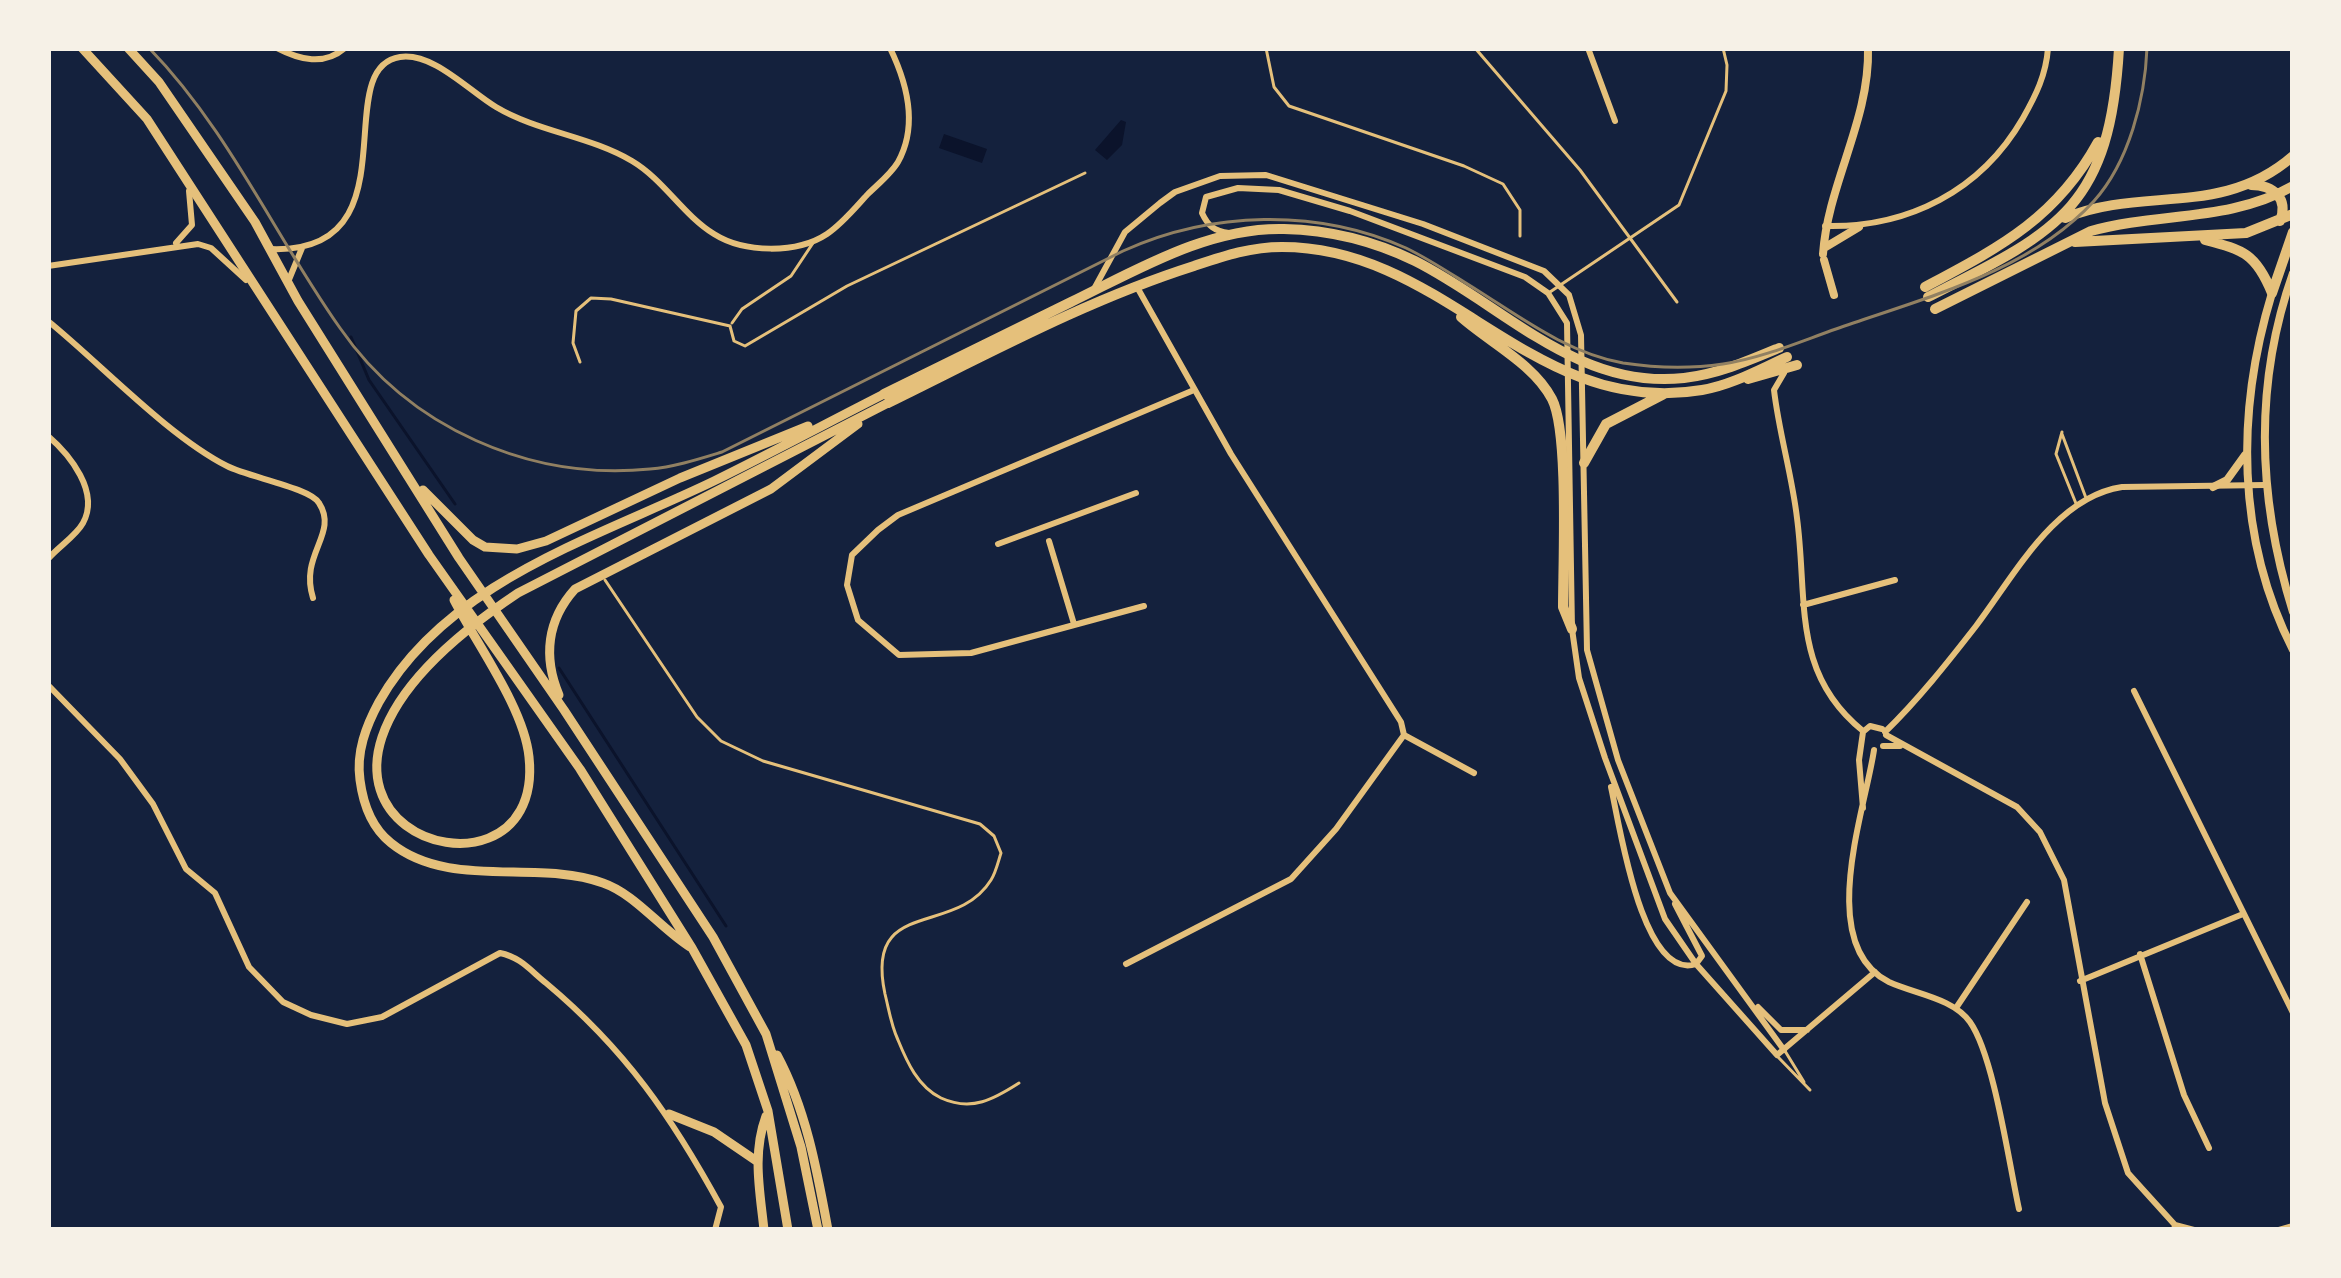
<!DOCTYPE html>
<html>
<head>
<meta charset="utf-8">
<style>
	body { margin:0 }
	#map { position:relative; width:2341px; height:1278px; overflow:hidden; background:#14213d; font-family:"Sofia Sans Condensed",sans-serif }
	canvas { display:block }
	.frame { position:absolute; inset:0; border:51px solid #f6f1e7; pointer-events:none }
</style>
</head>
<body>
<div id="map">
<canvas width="2341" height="1278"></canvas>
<div class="frame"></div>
</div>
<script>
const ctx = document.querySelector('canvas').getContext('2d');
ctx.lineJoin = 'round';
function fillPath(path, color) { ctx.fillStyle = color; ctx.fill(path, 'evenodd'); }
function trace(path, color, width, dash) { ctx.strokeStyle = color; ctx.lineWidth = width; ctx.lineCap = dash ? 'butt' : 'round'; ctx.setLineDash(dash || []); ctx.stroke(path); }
const water = new Path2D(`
	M1121,120L1126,122L1122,145L1107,160L1095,150Z
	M944,134L987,149L982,163L939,148Z`);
const stream = new Path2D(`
	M351,337L369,380L455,504
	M559,668L726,926`);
const service = new Path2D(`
	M1266,48L1274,87L1289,106L1464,166L1503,184L1520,210V236
	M1475,48L1580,170L1677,302
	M1550,292L1679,205L1726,91L1727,65L1723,48
	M732,323L742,309L791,276L813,243
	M580,362L573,343L576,311L591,298L611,299L730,326L734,341L745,346L847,286L1085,173
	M2062,432L2056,454L2077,506
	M2062,434L2086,498
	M605,580L697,717L721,741L763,761L980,824L994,836L1001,853C998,862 996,872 991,880C955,938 864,896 885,994C889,1010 891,1025 898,1040C907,1062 918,1087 941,1098C972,1112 994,1099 1019,1083
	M1785,1051L1804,1082
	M1778,1057L1810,1090`);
const minor = new Path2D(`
	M277,48C300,60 324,66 345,48
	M1588,48L1615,121
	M1825,226C1908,228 1981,191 2023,118C2036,95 2046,75 2048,48
	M1229,233C1214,231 1208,226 1202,213L1206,197L1238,188L1279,190L1350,211L1525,277L1548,293L1567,323L1572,629L1579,678L1605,758L1665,919L1696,964L1777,1055L1875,972
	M176,243L192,225L189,191
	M270,249C417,255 327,68 400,57C433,52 469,91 496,107C538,132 590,136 632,161C664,180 683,215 714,234C744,253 797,254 827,234C842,224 855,208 867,195C877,185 891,174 898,162C918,126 907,83 890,48
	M48,266L198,244L211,248L246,280
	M288,282L302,248
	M1137,287L1231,454L1401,722L1404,735L1474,773
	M1094,289L1125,232L1160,203L1175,192L1220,176L1266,175L1423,224L1544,271L1569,295L1581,335L1587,650L1618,760L1670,893L1784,1050
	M48,321C101,364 168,436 227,466C248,477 311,488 319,503C339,534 299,554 313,598
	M1784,373L1774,390C1779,433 1792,475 1797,518C1808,600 1791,673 1863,731
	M48,436C70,455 100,492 83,523C76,536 58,547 48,559
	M1049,541L1074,624
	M998,544L1136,493
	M1803,605L1895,580
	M1144,606L971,653L899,655L858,620L847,585L852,555L878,530L898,515L1194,390
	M48,685L120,759L153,804L186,869L215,893L249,967L283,1002L311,1015L347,1024L382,1017L500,953C520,957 530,970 546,983C625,1049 672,1117 721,1207L715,1230
	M2134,691L2293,1013
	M1864,731L1870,726L1882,729
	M1863,732L1859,760L1863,808
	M1885,732C1918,700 1948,662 1976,626C2014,576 2055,497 2122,487L2265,485
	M1886,735L2017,807L2040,832L2064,880L2105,1103L2128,1173L2175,1225L2174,1230
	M1883,746H1900
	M1874,750C1865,811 1815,945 1889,982C1915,994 1953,998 1970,1022C1994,1056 2009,1164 2019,1209
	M1611,787C1619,822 1642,982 1696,964
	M1675,904L1702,956L1696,964
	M2140,954L2184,1095L2209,1148
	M1126,964L1291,879L1336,829L1404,735
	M2080,981L2243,914
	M1758,1007L1781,1030H1807
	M1956,1008L2027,902
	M2175,1225L2194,1230
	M2279,1230L2293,1226`);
const tertiary = new Path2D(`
	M1824,248L1859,227
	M1823,254C1828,183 1870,120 1868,48
	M1824,260L1834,295
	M2293,273C2253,386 2258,500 2293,612
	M2272,293C2236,411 2236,538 2293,650
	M2213,487L2227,480L2245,455`);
const primary = new Path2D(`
	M82,48L147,119L429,555L580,769L692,948L746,1045L768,1111L788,1230
	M128,48L159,82L255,222L298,301L459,558L564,710L713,937L766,1034L801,1147L818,1230
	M423,490L473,540L485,547L517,549L546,541L680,478L808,426
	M454,600C477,645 524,708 529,757C548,936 185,815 518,593L888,403
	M559,695C543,657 547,620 575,589L771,489L858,424
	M690,947C660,928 635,894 603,883C537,859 449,890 391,843C372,828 363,803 360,780C356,752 366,726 379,702C447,581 596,538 714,481C771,453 827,423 884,394
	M777,1055C806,1109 817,1170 828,1230
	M669,1114L714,1132L758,1162
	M764,1230C760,1191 752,1154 766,1116`);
const motorway = new Path2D(`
	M2251,185C2273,185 2289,198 2280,221
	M2065,218C2143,186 2222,218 2293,156
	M2205,240C2244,250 2256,254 2272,293
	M2075,242L2246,233L2293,214
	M1925,287C1998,248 2056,219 2098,142
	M2272,293L2293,232
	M1928,297C2059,231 2110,208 2119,48
	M1935,309L2091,231C2159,212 2230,222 2293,186
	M1461,317C1489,342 1534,364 1552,399C1569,432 1563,563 1563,607L1572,629
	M1748,379L1797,365
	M884,394C946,363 1009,333 1071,302C1137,270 1208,227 1284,229C1330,230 1374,241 1415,261C1503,305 1577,390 1684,378C1718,374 1748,361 1779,348
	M888,403C988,354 1087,300 1194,266C1224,256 1250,247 1282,247C1448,247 1531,419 1702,390C1732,385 1760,369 1787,357
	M1584,463L1606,424L1664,394`);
const rail = new Path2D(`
	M149,48C228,129 275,236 340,328C409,428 530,481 650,469C674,467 699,459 722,452L1123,251C1211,211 1317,208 1406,248C1431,260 1454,276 1477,290C1523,319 1568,353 1623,363C1656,368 1689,369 1723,364C1762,358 1799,342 1836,329C1924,298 2029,272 2094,201C2129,162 2145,99 2147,48`);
fillPath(water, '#0b132b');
trace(stream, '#0b132b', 3);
trace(service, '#e5c07b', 3);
trace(minor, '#e5c07b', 6);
trace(tertiary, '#e5c07b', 8);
trace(primary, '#e5c07b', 9);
trace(motorway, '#e5c07b', 10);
trace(rail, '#918062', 3);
</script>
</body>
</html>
